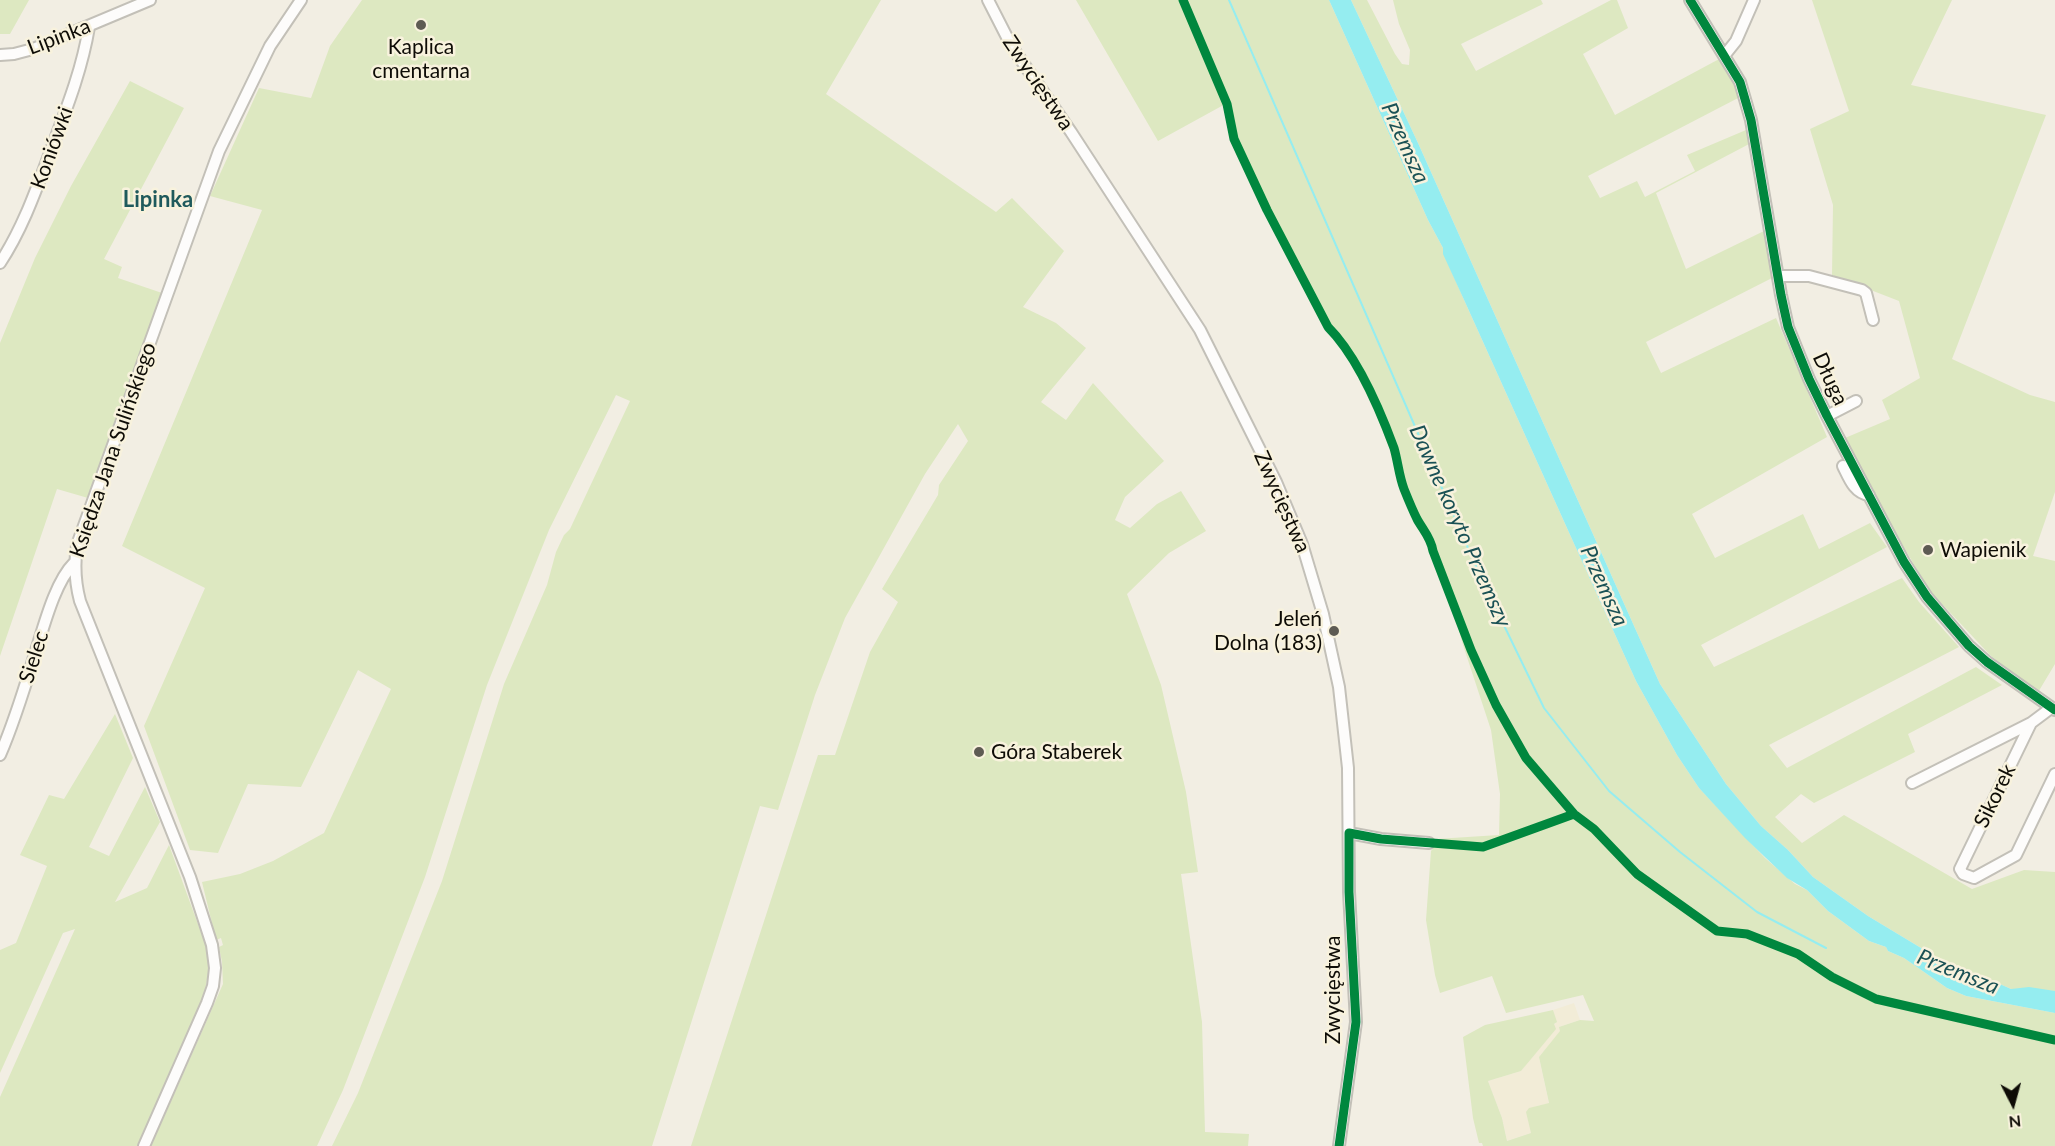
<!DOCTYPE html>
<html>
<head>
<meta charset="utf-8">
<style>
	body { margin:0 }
	#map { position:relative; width:2055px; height:1146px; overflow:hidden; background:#f2eee3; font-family:Lato,sans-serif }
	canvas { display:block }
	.north { position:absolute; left:1983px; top:1074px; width:60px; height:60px; -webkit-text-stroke:4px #f8f2dd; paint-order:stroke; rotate:174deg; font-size:16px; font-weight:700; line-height:24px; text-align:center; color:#0e0c06 }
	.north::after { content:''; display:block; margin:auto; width:21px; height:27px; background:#0e0c06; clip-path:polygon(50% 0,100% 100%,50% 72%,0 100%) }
</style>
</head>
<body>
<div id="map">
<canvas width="2055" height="1146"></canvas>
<div class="north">N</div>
</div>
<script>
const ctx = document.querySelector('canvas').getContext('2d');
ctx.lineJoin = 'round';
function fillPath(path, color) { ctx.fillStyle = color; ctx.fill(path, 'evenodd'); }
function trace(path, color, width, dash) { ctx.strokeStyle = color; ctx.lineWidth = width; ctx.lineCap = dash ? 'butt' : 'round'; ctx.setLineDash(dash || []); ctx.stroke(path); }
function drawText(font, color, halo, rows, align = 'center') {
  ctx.font = font + ' Lato,sans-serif'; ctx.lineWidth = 5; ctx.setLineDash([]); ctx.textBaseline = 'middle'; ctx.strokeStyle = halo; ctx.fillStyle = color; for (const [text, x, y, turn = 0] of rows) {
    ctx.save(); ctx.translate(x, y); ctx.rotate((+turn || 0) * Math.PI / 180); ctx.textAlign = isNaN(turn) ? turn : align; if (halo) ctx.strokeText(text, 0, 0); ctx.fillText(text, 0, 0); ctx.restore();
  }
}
const built = new Path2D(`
	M1574,1003L1580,1020L1559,1027L1561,1031L1539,1057L1549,1104L1536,1106L1531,1133L1507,1141L1502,1118L1488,1081L1521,1071L1554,1024L1556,1023L1553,1010Z`);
const green = new Path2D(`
	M0,0H29L10,34H0Z
	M362,0H881L826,94L996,212L1012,198L1064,251L1023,307L1056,323L1086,348L1041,402L1066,420L1093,383L1164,461L1125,497L1115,520L1130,528L1157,504L1181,491L1206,531L1169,553L1127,594L1161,685L1186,792L1198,872L1181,874L1202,1022L1205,1132L1249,1134L1248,1146H691L818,755H835L870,652L898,602L882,589L938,495L939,485L968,441L958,424L925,474L845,618L815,695L778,810L760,806L652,1146H332L358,1093L442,881L504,684L547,585L556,552L564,535L570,529L630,401L616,395L549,530L487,685L425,877L343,1090L317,1146H151L223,984L222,962L219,947L223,945L221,938L216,940L202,882L240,874L273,861L324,833L391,689L358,670L301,787L248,784L218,853L190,850L144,726L205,588L122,546L262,210L210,196L259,88L311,98L330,46Z
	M1076,0H1329L1428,220L1443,248L1444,254L1465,302L1636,681L1677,755L1699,788L1765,858L1795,884L1807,890L1828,911L1869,941L1886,947L1888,951L1904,958L1947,988L1966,996L2055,1013V1146H1483L1482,1143H1479L1473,1118L1463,1037L1485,1025L1553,1010L1557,1022L1554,1024L1556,1029L1521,1071L1488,1081L1502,1118L1507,1141L1531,1133L1526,1112L1529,1108L1549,1103L1539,1057L1560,1031L1559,1027L1580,1020L1594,1021L1583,995L1506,1013L1492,976L1440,993L1435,975L1426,920L1431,851L1435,846L1462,847L1436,845V839L1499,835L1500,794L1491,730L1463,645L1452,606L1366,389L1331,327L1270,210L1238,139L1229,102L1158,141Z
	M1351,0H1367L1395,54L1402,64L1409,65L1410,50L1399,24L1393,0H1541L1543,4L1461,44L1476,71L1611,0H1617L1628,28L1583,54L1615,115L1721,58L1740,97L1588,176L1600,198L1637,181L1645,197L1695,171L1687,155L1746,130L1751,143L1656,193L1686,269L1764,231L1772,278L1646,342L1661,373L1776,318L1827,437L1692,514L1715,558L1803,514L1819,549L1870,523L1887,547L1701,645L1714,667L1902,578L1919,602L1959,647L1769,745L1787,768L1976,667L2002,685L1908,734L1915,752L1814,803L1801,794L1775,817L1802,843L1844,815L1972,889L2024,870L2055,872V991L2011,989L1993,981L1958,973L1946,967L1931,954L1868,916L1813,877L1788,850L1761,826L1726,784L1660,684L1418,143Z
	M1812,0H1952L1911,85L2046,115L1952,359L2030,395L2055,402V492L2033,556L2055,561V664L2037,694L1990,655L1929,590L1872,493L1845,438L1890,419L1882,400L1920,378L1899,301L1832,275L1833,205L1810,129L1849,111Z
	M130,81L184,108L104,259L122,267L118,278L162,293L88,498L57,489L0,656V343L35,258L71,186Z
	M115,714L133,758L89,847L109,856L145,787L160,822L115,902L147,888L169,845L206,946L209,968L203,1002L139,1146H0V1097L75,929L63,933L0,1073V950L16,943L47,866L20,855L49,795L64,799Z`);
const water = new Path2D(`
	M1329,0H1351L1418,143L1660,684L1726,784L1761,826L1788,850L1813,877L1868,916L1931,954L1946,967L1958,973L1993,981L2011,989L2029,987L2055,991V1013L1966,996L1947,988L1904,958L1888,951L1886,947L1869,941L1828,911L1807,890L1787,878L1745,838L1699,788L1677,755L1636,681L1465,302L1443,254V248L1428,220Z`);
const stream = new Path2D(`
	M1229,0L1482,580L1544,708L1609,791L1680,852L1757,912L1826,948`);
const minor = new Path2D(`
	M988,0L1012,47L1071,132L1200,330L1276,482L1302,544L1323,614L1339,687L1348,768L1349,892L1356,1022L1339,1146
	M1690,0L1740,82L1751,120L1781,295L1788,327L1809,379L1827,416L1904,562L1927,597L1969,646L1987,662L2055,710
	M0,55L14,54L33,49L150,0
	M1724,56L1736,41L1754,0
	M0,263C23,228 36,190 51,150C66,110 82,70 89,27
	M1778,276H1809L1862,290L1866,293L1873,320
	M1827,416L1856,401
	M1843,466C1849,478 1854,493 1869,495
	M2031,723L1960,869L1963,874L1974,878L2016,855L2055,774
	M0,755C14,723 24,690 34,657C43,630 54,583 74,563
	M1912,783L2031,723L2051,708
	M1349,833L1381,839L1429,843
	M144,1146L207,1003L213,986L215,968L212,945L190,877L80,601C75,582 74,565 77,545L219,151L270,46L301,0`);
const cycleway = new Path2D(`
	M1183,0L1227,104L1234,139L1267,210L1328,327C1357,356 1380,410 1394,448C1398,462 1399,476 1404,489C1408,499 1412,509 1417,519C1423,530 1431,538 1433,551L1471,650L1496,705L1526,758L1574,814L1594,829L1637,874L1717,931L1747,934L1798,954L1832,977L1876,999L2055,1040
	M1690,0L1740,82L1751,120L1781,295L1788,327L1809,379L1827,416L1904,562L1927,597L1969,646L1987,662L2055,710
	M1339,1146L1356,1022L1349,892V833L1381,839L1483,847L1574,814`);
const markers = [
	[421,25,6,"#5e5b53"],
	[1928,550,6,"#5e5b53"],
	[1334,631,6,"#5e5b53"],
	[979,752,6,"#5e5b53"]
];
const streetNames = [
	["Lipinka",59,37,-21],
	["Zwycięstwa",1038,83,56],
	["Koniówki",52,148,-70],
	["Długa",1830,379,65],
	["Księdza Jana Sulińskiego",113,450,-71],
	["Zwycięstwa",1282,502,66],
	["Sielec",34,657,-72],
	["Sikorek",1995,796,-64],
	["Zwycięstwa",1333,990,-90]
];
const poiNames = [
	["Kaplica",421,47,"center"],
	["cmentarna",421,71,"center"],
	["Wapienik",1940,550],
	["Jeleń",1322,619,"right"],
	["Dolna (183)",1322,643,"right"],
	["Góra Staberek",991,752]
];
const waterNames = [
	["Przemsza",1405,143,66],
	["Dawne koryto Przemszy",1460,526,66],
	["Przemsza",1604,586,66],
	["Przemsza",1958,972,22]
];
const neighbourhoodNames = [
	["Lipinka",158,200]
];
fillPath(built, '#f2ecd7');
fillPath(green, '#dde8c1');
fillPath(water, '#95edf0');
trace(stream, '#95edf0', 2);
trace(minor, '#c3c0b8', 14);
trace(minor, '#fdfcfb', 10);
trace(cycleway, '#00873e', 9);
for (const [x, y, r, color] of markers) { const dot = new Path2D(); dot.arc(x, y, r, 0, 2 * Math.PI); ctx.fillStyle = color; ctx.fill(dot); trace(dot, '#f8f2dd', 2); }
drawText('21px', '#0e0c06', '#f8f2dd', streetNames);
drawText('21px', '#0e0c06', '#f8f2dd', poiNames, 'left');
drawText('italic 22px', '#1a5155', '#f8f2dd', waterNames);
drawText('bold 22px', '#1f5a5c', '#f8f2dd', neighbourhoodNames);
</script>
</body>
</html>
